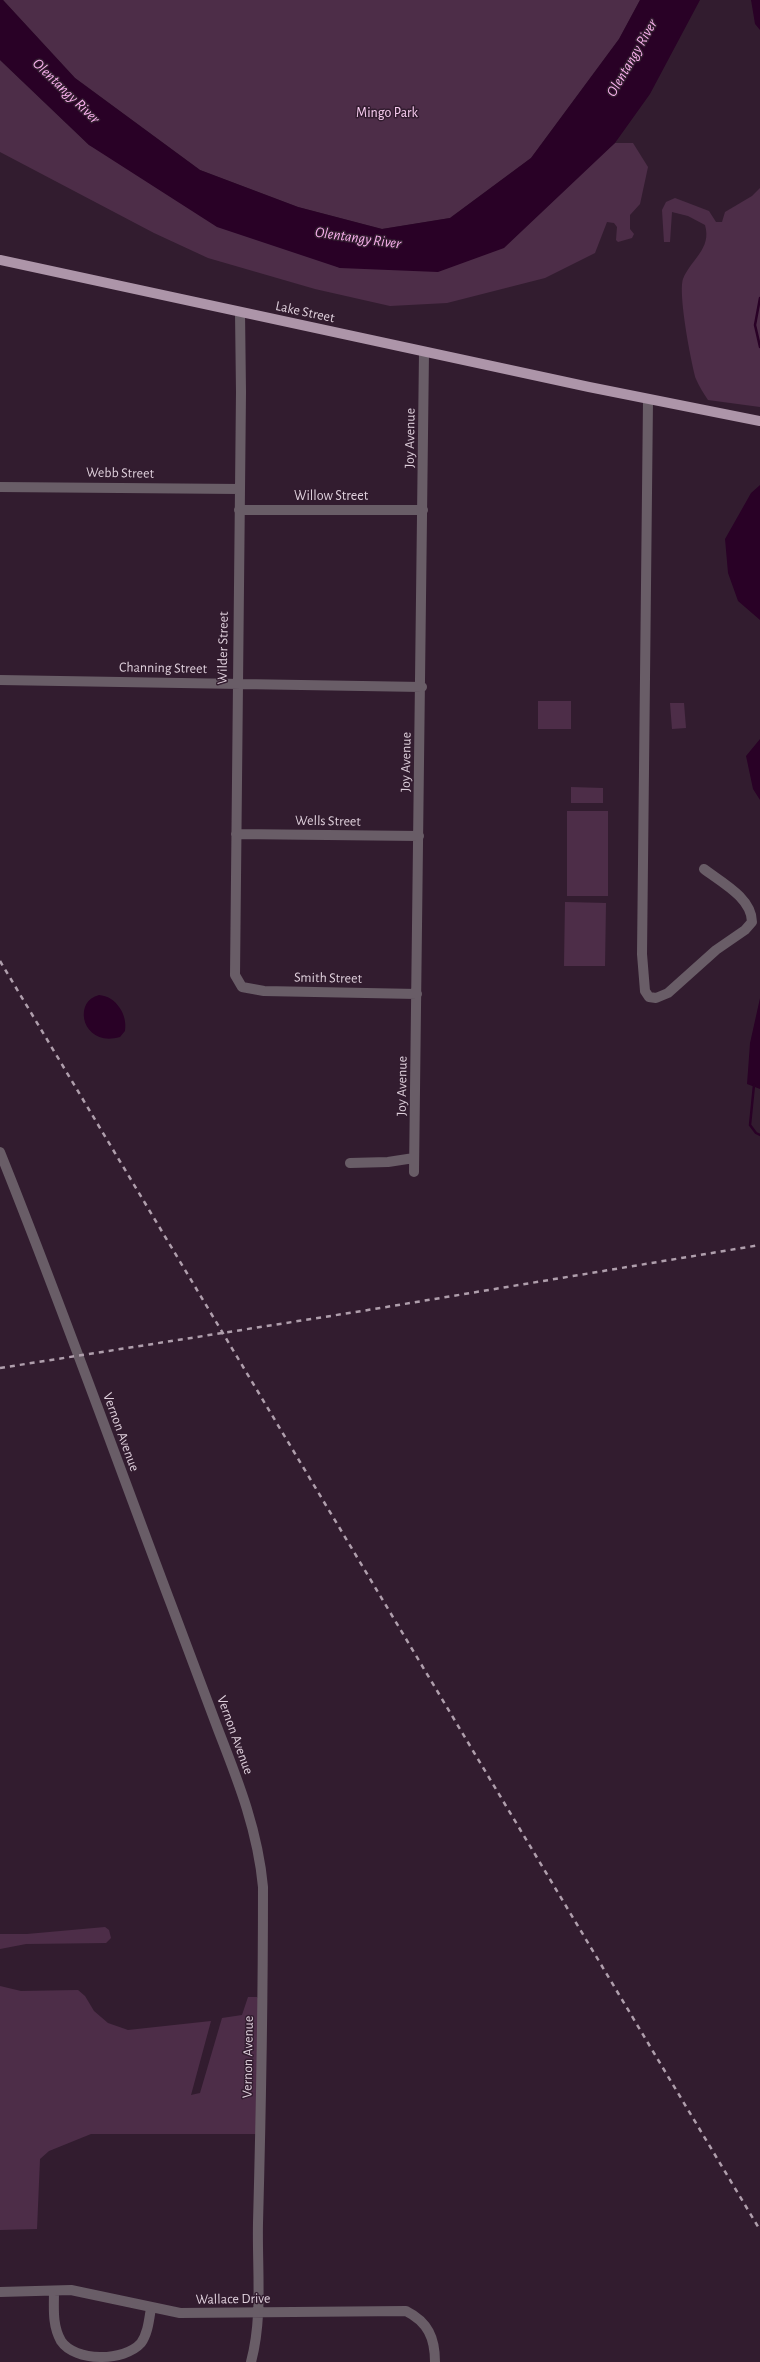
<!DOCTYPE html>
<html>
<head>
<meta charset="utf-8">
<style>
	body { margin:0 }
	canvas { display:block; background:#321c2f }
</style>
</head>
<body>
<canvas width="760" height="2362"></canvas>
<script>
const ctx = document.querySelector('canvas').getContext('2d');
ctx.lineJoin = 'round';
function fillPath(path, color) { ctx.fillStyle = color; ctx.fill(path, 'evenodd'); }
function trace(path, color, width, dash) { ctx.strokeStyle = color; ctx.lineWidth = width; ctx.lineCap = dash ? 'butt' : 'round'; ctx.setLineDash(dash || []); ctx.stroke(path); }
function drawText(font, color, halo, rows, align = 'center') {
  ctx.font = font + ' "Alegreya Sans",sans-serif'; ctx.lineWidth = 3; ctx.setLineDash([]); ctx.textBaseline = 'middle'; ctx.strokeStyle = halo; ctx.fillStyle = color; for (const [text, x, y, turn = 0] of rows) {
    ctx.save(); ctx.translate(x, y); ctx.rotate((+turn || 0) * Math.PI / 180); ctx.textAlign = isNaN(turn) ? turn : align; if (halo) ctx.strokeText(text, 0, 0); ctx.fillText(text, 0, 0); ctx.restore();
  }
}
const green = new Path2D(`
	M3,0H640L619,39L531,158L450,218L382,229L298,207L200,170L75,78Z
	M0,60L89,145L340,268L589,165L615,143H633L648,167L640,204L630,215V229L634,234L632,238L618,242L616,240L617,227L614,223L607,222L595,253L545,278L447,303L390,306L315,289L208,258L154,233L0,152Z
	M760,188V407L708,400C704,394 699,386 696,379C691,362 678,294 683,279C691,259 712,249 705,225L688,216L672,212L670,242H664L662,210L666,202L675,198L709,211L716,222H722L725,212L752,196Z
	M538,701H571V729H538Z
	M670,703H684L686,728L672,729Z
	M571,787L603,788V803H571Z
	M567,811H608V896H567Z
	M565,902L606,903L605,966H564Z
	M105,1927L109,1930L111,1938L106,1943L26,1944L0,1949V1934H27Z
	M0,1986L21,1991L78,1990L85,1996L94,2011L108,2023L128,2030L211,2021L191,2095L200,2093L222,2018L242,2015L248,1997H257L260,2001L258,2134H91L49,2151L40,2159L37,2229L0,2230Z`);
const water = new Path2D(`
	M0,0H3L75,78L200,170L298,207L382,229L450,218L531,158L619,39L640,0H700L650,94L615,143L504,248L438,272L340,268L217,227L89,145L0,60Z
	M751,0H760V30L755,24Z
	M760,485V620L738,601L728,573L725,539L751,493Z
	M760,739V800L753,789L746,756Z
	M99,995C116,996 128,1015 125,1031L120,1037C82,1048 72,1001 99,995Z
	M760,998V1089L747,1084L750,1043Z`);
const stream = new Path2D(`
	M760,298L755,325L760,347
	M754,1085L750,1125L756,1133L760,1135`);
const minor = new Path2D(`
	M240,312L241,392L235,975L242,987L264,991L417,994
	M648,400L642,954L645,991L649,997L656,998L668,993L716,950L745,930L752,922C752,898 721,882 704,869
	M0,487L240,489
	M239,510H423
	M0,680L422,687
	M236,834L419,836
	M0,1152C60,1301 114,1453 171,1604C187,1647 203,1690 219,1732C239,1783 258,1832 263,1887C263,1999 261,2111 258,2223C257,2270 263,2317 251,2362
	M350,1163L388,1162L414,1158
	M414,1172L424,352
	M54,2291C54,2308 52,2325 61,2341C75,2362 124,2362 141,2343C148,2333 149,2320 151,2308
	M0,2292L71,2290L180,2313L406,2311C428,2322 435,2338 435,2362`);
const primary = new Path2D(`
	M0,260L589,387L760,421`);
const rail = new Path2D(`
	M0,961L760,2230
	M0,1368L362,1311L760,1245`);
const parkNames = [
	["Mingo Park",387,113]
];
const streetNames = [
	["Lake Street",305,312,12],
	["Joy Avenue",410,438,-89],
	["Webb Street",120,473,1],
	["Willow Street",331,496],
	["Wilder Street",223,648,-89],
	["Channing Street",163,668,1],
	["Joy Avenue",406,762,-89],
	["Wells Street",328,821,1],
	["Smith Street",328,978,1],
	["Joy Avenue",402,1086,-89],
	["Vernon Avenue",121,1432,70],
	["Vernon Avenue",235,1735,70],
	["Vernon Avenue",248,2057,-89],
	["Wallace Drive",233,2299,-1]
];
const waterNames = [
	["Olentangy River",632,58,-60],
	["Olentangy River",66,91,44],
	["Olentangy River",358,238,8]
];
fillPath(green, '#4d2d48');
fillPath(water, '#290126');
trace(stream, '#290126', 2.5);
trace(minor, '#695d67', 10);
trace(primary, '#ad95a9', 10);
trace(rail, '#af9eac', 2.5, [5, 5]);
drawText('14px', '#fbcff3', '#321c2f', parkNames);
drawText('14px', '#dfd0dc', '#321c2f', streetNames);
drawText('italic 15px', '#f9b0ed', '#321c2f', waterNames);
</script>
</body>
</html>
